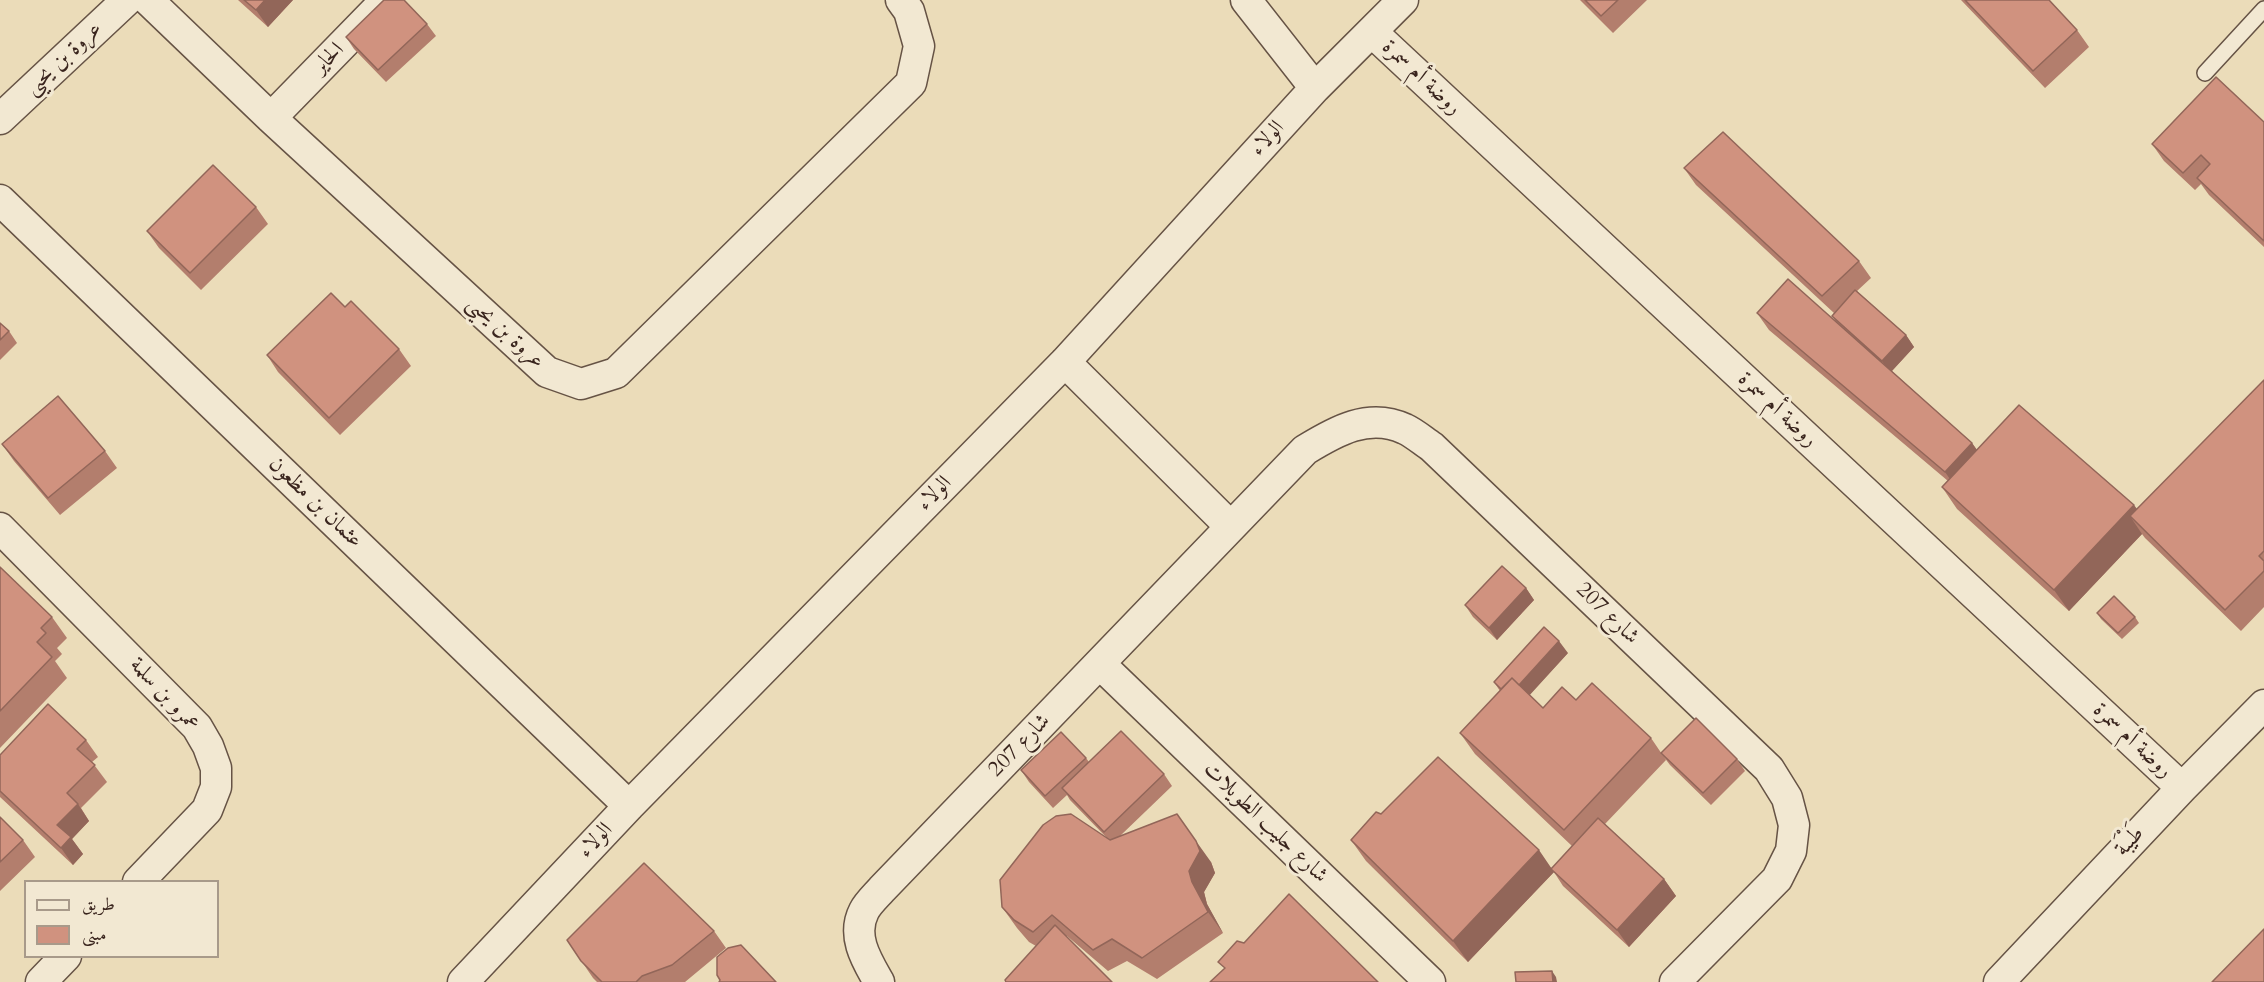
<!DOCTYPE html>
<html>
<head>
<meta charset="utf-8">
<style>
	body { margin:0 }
	#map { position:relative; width:2264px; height:982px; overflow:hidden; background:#ebdcb9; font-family:Cardo,Amiri,serif }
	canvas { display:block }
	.legend { position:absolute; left:24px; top:880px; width:195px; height:78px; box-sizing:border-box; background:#f2e8d2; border:2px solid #a89a8a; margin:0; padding:8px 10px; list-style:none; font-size:18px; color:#3a251e }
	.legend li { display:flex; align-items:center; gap:12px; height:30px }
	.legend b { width:30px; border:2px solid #a89a8a }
</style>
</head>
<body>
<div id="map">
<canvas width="2264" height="982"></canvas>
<ul class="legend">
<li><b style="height:8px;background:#f2e8d2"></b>طريق</li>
<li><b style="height:16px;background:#d0927f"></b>مبنى</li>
</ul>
</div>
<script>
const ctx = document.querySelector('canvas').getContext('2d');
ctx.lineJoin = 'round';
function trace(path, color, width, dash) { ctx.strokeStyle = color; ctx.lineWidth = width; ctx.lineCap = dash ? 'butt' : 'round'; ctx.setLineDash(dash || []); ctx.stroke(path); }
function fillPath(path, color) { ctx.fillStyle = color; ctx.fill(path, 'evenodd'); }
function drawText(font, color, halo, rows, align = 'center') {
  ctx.font = font + ' Cardo,Amiri,serif'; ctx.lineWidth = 6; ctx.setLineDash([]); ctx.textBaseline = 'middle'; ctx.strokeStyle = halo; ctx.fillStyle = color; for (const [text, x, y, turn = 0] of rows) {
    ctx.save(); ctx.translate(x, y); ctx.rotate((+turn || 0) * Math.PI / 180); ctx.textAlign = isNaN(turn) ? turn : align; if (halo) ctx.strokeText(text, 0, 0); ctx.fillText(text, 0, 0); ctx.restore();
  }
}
const service = new Path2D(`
	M2205,73L2264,9`);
const minor = new Path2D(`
	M148,0L271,118L547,372L581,384L616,373L911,83L919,46L909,11L901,0
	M1246,0L1315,88
	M1372,32L2182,788
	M271,118L386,0
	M0,119L127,0
	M0,200L629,806
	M1065,362L1230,526
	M0,528L197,727L208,746L216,768V787L207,810L138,882
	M1100,664L1430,982
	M41,982L66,956
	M463,982L629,806L1065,362L1315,88L1403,0
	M879,982C867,961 851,936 864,911C868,903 876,896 882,889L1305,450C1336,431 1369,412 1405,429C1414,433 1423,441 1432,447L1769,769L1787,798L1794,825L1791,851L1777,879L1675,982
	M1999,982L2182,788L2264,705`);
const wall = new Path2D(`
	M238,0H293L268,27Z
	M1580,0H1647L1613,33Z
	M1961,0H2049L2077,30L2089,47L2045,88Z
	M427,24L436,36L386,82L354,49L346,37Z
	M2264,122V247L2209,195L2201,184L2195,190L2164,161L2152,144Z
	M1684,168L1859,261L1871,278L1857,291L1906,335L1914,347L1892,371L1972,443L1977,450L2137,509L2264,380V607L2241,631L2145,538L2142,534L2069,611L1957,509L1942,487L1948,481L1769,330L1757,313L1835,320L1832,316L1834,313L1696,185Z
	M256,207L268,224L201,290L159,248L147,231Z
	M0,323L9,331L17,343L0,360Z
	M399,349L411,366L340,435L278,372L267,355Z
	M2,444L105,451L117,468L60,515L14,461Z
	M0,567L52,617L67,638L57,648L62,654L55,661L67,678L0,748Z
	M1526,588L1534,600L1497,640L1473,617L1465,605Z
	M2097,613L2135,617L2139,623L2122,639L2101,619Z
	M1568,653L1529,695L1543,708L1576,700L1651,738L1666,760L1605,824L1664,879L1676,896L1629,947L1563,886L1554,872L1468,962L1366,861L1351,840L1381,814L1552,868L1572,846L1475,754L1460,733L1500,691L1494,682Z
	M86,740L98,757L92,762L107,782L81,808L89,821L72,839L83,854L73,865L0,797V755Z
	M1661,753L1737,759L1745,771L1711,805L1670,765Z
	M1086,758L1089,762L1164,774L1172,786L1120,836L1211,862L1215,873L1204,892L1207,904L1223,933L1157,979L1127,961L1108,971L1067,936L1036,946L1029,942L1017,928L1002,907L1107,838L1070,800L1067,795L1053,808L1029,782L1021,770Z
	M0,817L23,840L35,857L0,891Z
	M714,931L726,948L685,982H597L593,978L567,940Z`);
const shadedWall = new Path2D(`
	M265,0H293L268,27L256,10Z
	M1906,335L1914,347L1890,373L1882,361Z
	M1972,443L1984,460L1957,489L1945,472Z
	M2134,505L2150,526L2130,516L2142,534L2069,611L2054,590Z
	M1526,588L1534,600L1497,640L1489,628Z
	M1559,641L1568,653L1518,708L1509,696Z
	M78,804L89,821L72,839L83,854L73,865L61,848L57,825Z
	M1196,841L1211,862L1215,873L1204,892L1207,904L1223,933L1208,912L1192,882L1189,871Z
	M1539,850L1554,872L1468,962L1453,941Z
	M1664,879L1676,896L1629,947L1617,930Z
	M1552,971L1556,977L1557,982H1553Z`);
const building = new Path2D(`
	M244,0H265L256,10Z
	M384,0H404L427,24L378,70L346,37Z
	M1585,0H1618L1601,16Z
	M1965,0H2049L2077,30L2033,71Z
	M2216,77L2264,122V241L2197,178L2210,164L2201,155L2183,173L2152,144Z
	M1723,132L1859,261L1822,296L1684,168Z
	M213,165L256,207L190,273L147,231Z
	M1788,279L1972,443L1945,472L1757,313Z
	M1855,290L1906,335L1882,361L1832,316Z
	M331,293L345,307L351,301L399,349L329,418L267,355Z
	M0,323L9,331L0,340Z
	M2264,380V551L2259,556L2264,561V571L2225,610L2130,516Z
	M58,396L105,451L48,498L2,444Z
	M2019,405L2134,505L2054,590L1942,487Z
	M1502,566L1526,588L1489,628L1465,605Z
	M0,567L52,617L41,628L46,633L37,642L52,657L0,711Z
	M2114,596L2135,617L2118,633L2097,613Z
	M1544,627L1559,641L1519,685L1512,678L1501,689L1494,682Z
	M1512,678L1543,708L1562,687L1576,700L1592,683L1651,738L1564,830L1460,733Z
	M48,704L86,740L77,749L95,765L67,793L78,804L57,825L71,837L61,848L0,791V755Z
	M1696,718L1737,759L1703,793L1661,753Z
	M1121,731L1164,774L1104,832L1062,788Z
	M1061,732L1086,758L1045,796L1021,770Z
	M1438,757L1539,850L1453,941L1351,840L1376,812L1381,814Z
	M1071,814L1110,840L1177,814L1196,841L1200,851L1189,871L1192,882L1208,912L1142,958L1112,939L1093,950L1052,915L1033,932L1014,920L1002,907L1000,880L1043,825L1056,816Z
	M0,817L23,840L0,862Z
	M1598,818L1664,879L1617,930L1551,869Z
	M644,863L714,931L672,965L642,976L636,982H602L581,961L567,940Z
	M1289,894L1378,982H1210L1225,968L1218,962L1237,941L1244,943Z
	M1055,925L1112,982H1006L1005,980Z
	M2264,929V982H2212Z
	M741,945L776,982H719L720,980L717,975V957L728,948Z
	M1552,971L1553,982H1516L1515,972Z`);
const streetNames = [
	["عروة بن يحيى",64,59,-43],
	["الحاير",329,59,-46],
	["روضة أم سمرة",1421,78,43],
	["الولاء",1268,139,-48],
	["عروة بن يحيى",505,333,42],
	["روضة أم سمرة",1777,410,43],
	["الولاء",935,494,-46],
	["عثمان بن مظعون",315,503,44],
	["شارع 207",1607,614,44],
	["عمرو بن سلمة",164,695,47],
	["روضة أم سمرة",2132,741,43],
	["شارع 207",1020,746,-46],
	["شارع جليب الطويلات",1265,823,44],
	["الولاء",596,841,-47],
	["طَيْبَة",2130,842,-47]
];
trace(service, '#665345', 18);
trace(minor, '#665345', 33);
trace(service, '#f2e8d2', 15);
trace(minor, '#f2e8d2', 30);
fillPath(wall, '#b37e6d');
fillPath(shadedWall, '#926659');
fillPath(building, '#d0927f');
trace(building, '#926659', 1.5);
drawText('22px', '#3a251e', '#f2e8d2', streetNames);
</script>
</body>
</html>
